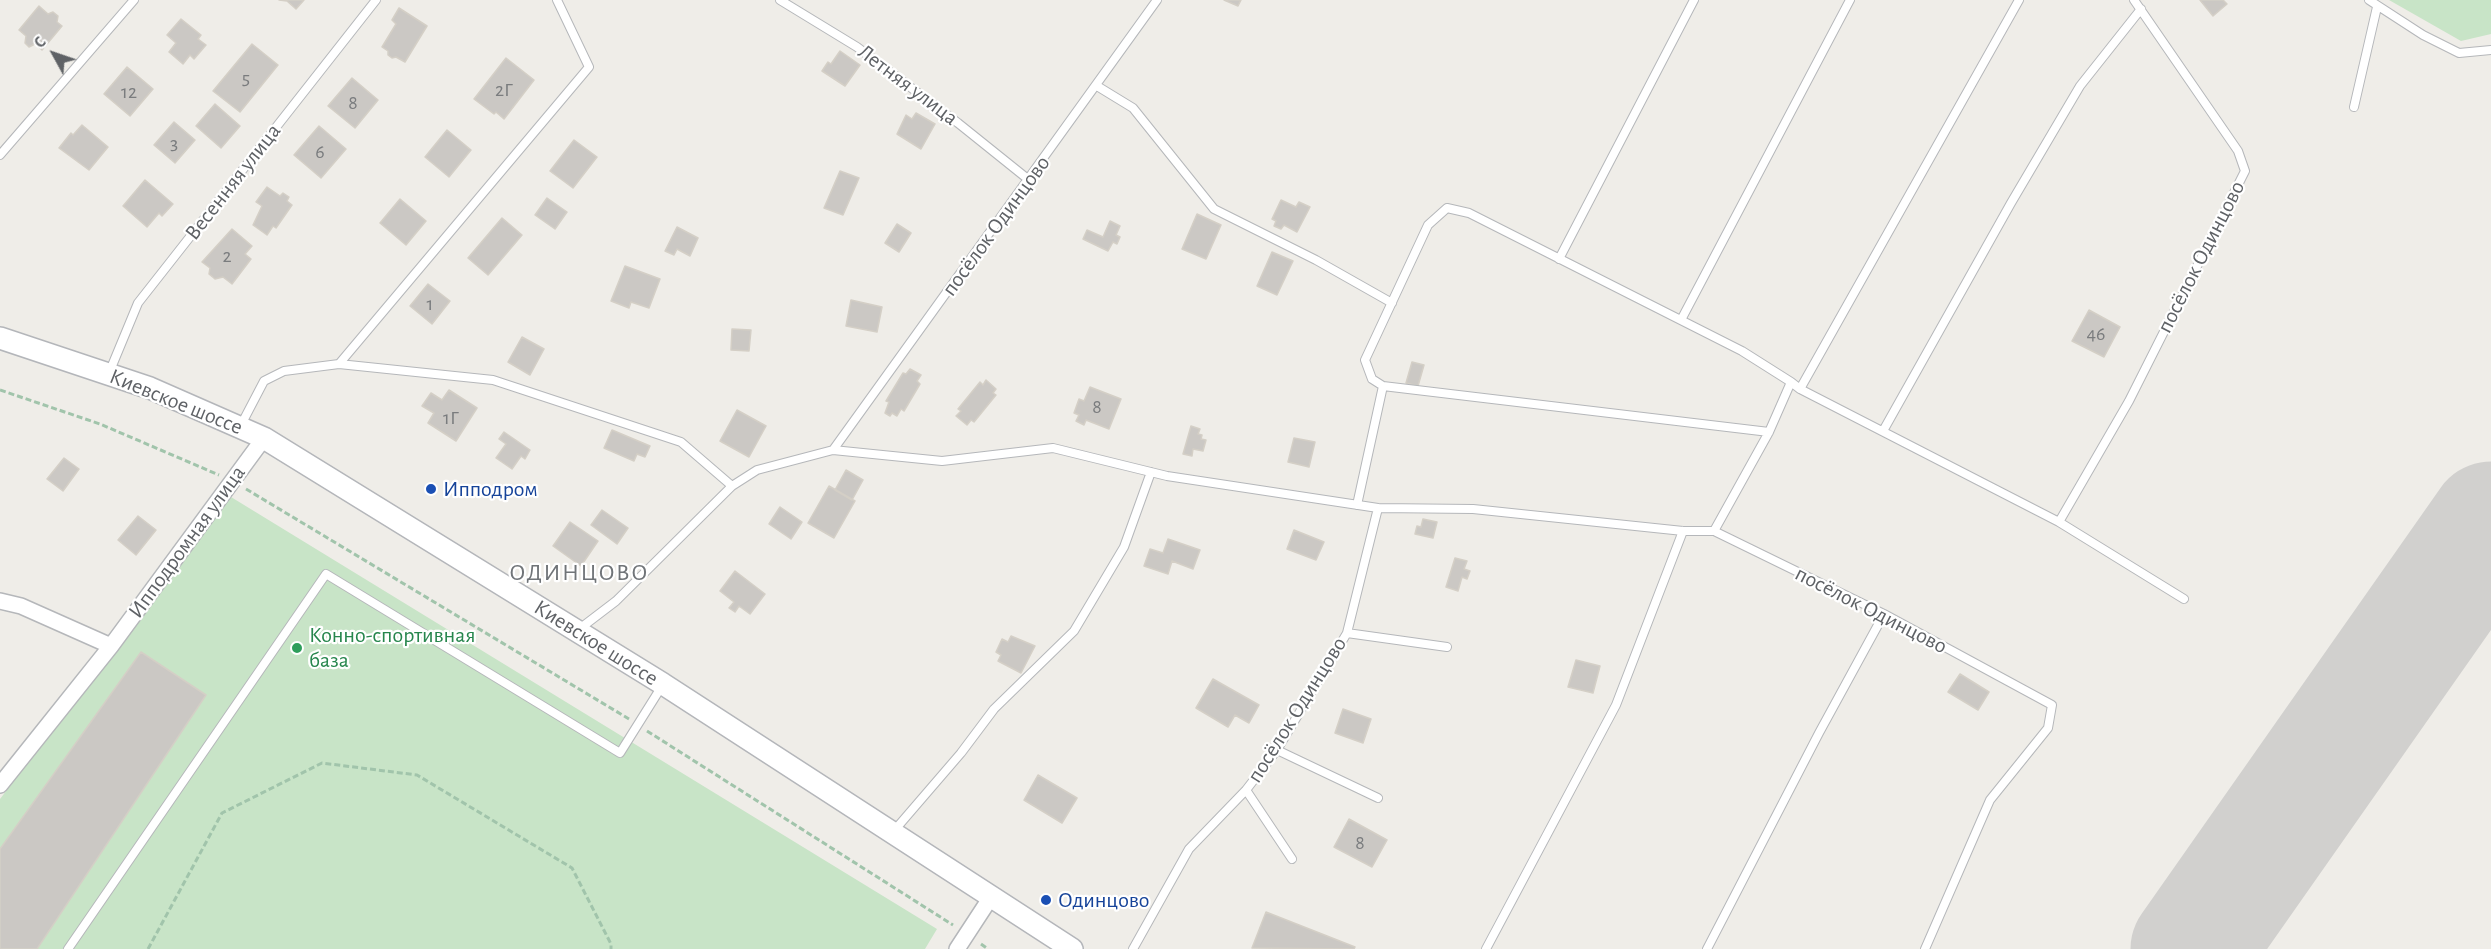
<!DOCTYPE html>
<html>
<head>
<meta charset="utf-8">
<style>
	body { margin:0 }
	#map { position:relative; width:2491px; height:949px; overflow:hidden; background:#efede8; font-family:"Alegreya Sans",sans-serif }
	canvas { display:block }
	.north { position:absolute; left:24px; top:24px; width:60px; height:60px; -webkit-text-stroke:4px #fff; paint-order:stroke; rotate:310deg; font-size:16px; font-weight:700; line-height:24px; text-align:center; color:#5f6266 }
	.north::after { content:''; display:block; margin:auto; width:21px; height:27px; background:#5f6266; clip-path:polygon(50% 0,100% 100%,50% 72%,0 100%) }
</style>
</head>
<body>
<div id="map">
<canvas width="2491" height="949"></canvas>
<div class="north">С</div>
</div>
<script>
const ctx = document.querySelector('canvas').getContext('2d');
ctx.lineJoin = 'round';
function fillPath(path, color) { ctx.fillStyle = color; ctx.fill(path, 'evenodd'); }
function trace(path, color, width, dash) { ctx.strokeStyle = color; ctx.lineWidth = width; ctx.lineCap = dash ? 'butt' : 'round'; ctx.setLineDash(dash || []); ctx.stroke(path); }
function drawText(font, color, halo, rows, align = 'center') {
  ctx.font = font + ' "Alegreya Sans",sans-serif'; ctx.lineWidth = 4.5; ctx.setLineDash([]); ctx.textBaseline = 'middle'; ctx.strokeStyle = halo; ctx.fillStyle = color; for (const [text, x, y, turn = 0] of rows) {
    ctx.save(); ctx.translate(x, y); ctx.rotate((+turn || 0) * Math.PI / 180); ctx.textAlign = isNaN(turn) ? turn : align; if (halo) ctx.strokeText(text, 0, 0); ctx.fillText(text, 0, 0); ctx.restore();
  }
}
const green = new Path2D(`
	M2389,0H2491V34L2461,41Z
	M231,497L937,929L925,949H0V799Z`);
const runway = new Path2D(`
	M2192,949L2491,523`);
const building = new Path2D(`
	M279,0H304L296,9L287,1Z
	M1224,0H1241L1238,6Z
	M2200,0H2223L2227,4L2213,16Z
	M39,6L48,14L53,12L58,16L57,22L62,26L42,50L35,44L29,47L25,43L26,36L19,30Z
	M399,8L427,26L405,62L396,57L392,58L388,55V51L382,47L396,24L392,20Z
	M181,19L201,35L198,39L206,45L194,59L190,55L183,64L169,52L176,43L167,35Z
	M252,44L278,65L240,112L213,91Z
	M840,51L860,65L845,86L822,71L828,62L831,64Z
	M506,58L534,80L504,119L496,112L494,114L474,99Z
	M127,67L153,89L130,116L104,94Z
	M352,78L378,100L355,128L328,106Z
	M215,104L240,126L221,148L196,126Z
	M916,113L935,124L921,149L897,134L906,115L912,119Z
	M174,122L195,140L175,163L154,145Z
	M82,125L108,147L89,170L59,148L71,133L73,135Z
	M319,126L346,149L321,178L294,155Z
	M447,130L471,150L449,177L425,157Z
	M574,140L597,157L573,188L550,171Z
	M840,171L859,178L843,215L824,208Z
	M145,180L173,204L162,216L159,213L147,227L123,206Z
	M267,187L280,196L283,193L289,197L287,201L292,205L276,228L273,226L267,235L253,225L262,206L256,202Z
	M547,198L567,212L555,229L535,215Z
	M400,199L426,221L406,245L380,223Z
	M1281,200L1296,207L1299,202L1310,207L1297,232L1284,225L1281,229L1274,226L1276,221L1272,219Z
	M1197,214L1221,225L1206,259L1182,249Z
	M502,218L522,235L488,275L468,258Z
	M1110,221L1120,226L1116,235L1120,237L1117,244L1113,242L1108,251L1083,239L1087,230L1103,237Z
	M897,224L911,233L899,252L885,243Z
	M677,227L698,238L690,256L677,249L674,255L665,251Z
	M232,229L252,246L245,254L251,259L232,284L223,277L215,279L209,274L210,268L202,262Z
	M1272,252L1293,261L1277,295L1257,286Z
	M625,266L660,279L649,308L631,302L629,308L611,301Z
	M428,284L450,301L432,324L410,306Z
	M851,300L882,307L877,332L846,326Z
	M2089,310L2120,327L2104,357L2072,341Z
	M732,329L751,330L749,351L731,350Z
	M522,337L544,349L530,375L508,362Z
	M1412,362L1424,365L1418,386L1406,383Z
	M910,369L921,375L917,381L920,384L904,411L901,409L897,416L892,413L890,416L885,413L889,402L886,401L903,373L906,374Z
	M986,380L996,389L993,393L996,395L974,422L971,420L967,425L956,416L961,411L958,409L980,382L983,385Z
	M1090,387L1121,399L1109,429L1086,420L1084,425L1076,421L1079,415L1074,413L1079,399L1084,401Z
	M449,390L477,408L456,441L428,423L434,413L422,406L431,393L442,400Z
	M737,410L766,426L749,457L720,441Z
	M1191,426L1200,429L1198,434L1202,435L1201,439L1206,440L1203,451L1193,449L1192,456L1183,454Z
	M612,430L650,446L645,457L637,454L634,461L604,448Z
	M504,432L530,450L525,459L521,456L512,469L496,458L506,444L499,439Z
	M1294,438L1315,442L1309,467L1288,462Z
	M64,458L79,469L63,491L47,479Z
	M846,470L863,480L852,500L835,490Z
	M829,486L855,501L834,538L808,523Z
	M780,507L802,522L791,539L769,524Z
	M602,510L628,528L617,544L591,525Z
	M138,516L156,530L136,555L118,540Z
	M1423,519L1437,522L1433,538L1415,534L1417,526L1421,527Z
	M570,522L598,541L581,566L553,546Z
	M1294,530L1324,542L1316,560L1287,549Z
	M1168,539L1200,550L1193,569L1172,561L1168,574L1144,566L1150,549L1163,553Z
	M1455,558L1467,561L1464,569L1470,571L1467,579L1462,577L1458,591L1446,587Z
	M735,571L765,594L750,614L739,606L735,612L729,608L734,602L720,591Z
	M1011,636L1035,646L1021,673L998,661L1001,655L996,652L1002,639L1008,642Z
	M141,652L206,695L37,949H0V849Z
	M1576,660L1600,666L1593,693L1568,687Z
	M1960,674L1989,692L1978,710L1948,692Z
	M1213,679L1259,705L1249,723L1235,715L1228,727L1196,708Z
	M1343,709L1371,719L1363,743L1335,733Z
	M1038,775L1077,798L1062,823L1024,800Z
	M1349,819L1387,840L1372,867L1334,847Z
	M1266,912L1355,947L1354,949L1252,948Z`);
const path = new Path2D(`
	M0,390L100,424L219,475
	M246,489L629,719
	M647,731L953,925
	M981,944L988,949
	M148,949L222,813L322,763L417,775L572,868L611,944V949`);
const lane = new Path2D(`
	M780,0L857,47L958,123L1029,180
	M2134,0L2238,151L2245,171L2129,401L2059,522L2184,599
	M2369,0L2423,35L2459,53L2491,50
	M1097,86L1133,108L1214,209L1316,260L1392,303
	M2354,107L2377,7
	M0,155L134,0
	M1559,259L1694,0
	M1681,320L1850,0
	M339,364L493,380L681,442L732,486
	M109,373L138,303L376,0
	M1800,389L2059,522
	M241,425L264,381L284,371L339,364L589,67L557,0
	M1883,431L2011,203L2080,86L2141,9
	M1769,432L1383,386L1372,379L1365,360L1428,225L1447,208L1469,213L1742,351L1791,382
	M833,450L942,461L1053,448L1167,476L1378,508L1473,509L1683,531H1714L1884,614L2052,705L2048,728L1990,800L1925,949
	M1357,505L1383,386
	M1714,531L1769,432L1791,382L1800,389L2019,0
	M578,630L616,601L732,486L757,470L833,450L1157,0
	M1347,633L1447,647
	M1277,750L1378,798
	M1246,790L1292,859
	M893,832L961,753L994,709L1074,631L1124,547L1151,472
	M68,949L326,574L620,753L662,686
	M1133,949L1189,849L1246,790L1277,750L1347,633L1378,508
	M1486,949L1616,705L1683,531
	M1707,949L1819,733L1884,614`);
const street = new Path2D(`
	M0,601L21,606L111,646
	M0,785L111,646L264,438
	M957,949L991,897`);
const secondary = new Path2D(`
	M0,338L150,388L264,438L663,684L1072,949`);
const markers = [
	[431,489,6,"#1a4fb4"],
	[297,648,6,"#2e9e5b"],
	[1046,900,6,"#1a4fb4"]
];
const numberNames = [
	["5",246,78],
	["2Г",504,90],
	["12",129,92],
	["8",353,103],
	["3",174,143],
	["6",320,152],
	["2",227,256],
	["1",430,304],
	["46",2096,334],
	["8",1097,407],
	["1Г",451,418],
	["8",1360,843]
];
const streetNames = [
	["Летняя улица",908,85,37],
	["Весенняя улица",233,182,-52],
	["посёлок Одинцово",996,226,-54],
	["посёлок Одинцово",2201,257,-63],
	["Киевское шоссе",176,402,22],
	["Ипподромная улица",187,542,-54],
	["посёлок Одинцово",1871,610,27],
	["Киевское шоссе",596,643,32],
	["посёлок Одинцово",1297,710,-58]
];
const transitNames = [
	["Ипподром",443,489],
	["Одинцово",1058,900]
];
const leisureNames = [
	["Конно-спортивная",309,635],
	["база",309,660]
];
const neighbourhoodNames = [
	["ОДИНЦОВО",579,573]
];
fillPath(green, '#c8e4c7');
trace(runway, '#d1d0ce', 123);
fillPath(building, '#cbc8c4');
trace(building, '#d4cfc6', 1.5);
trace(lane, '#b5b7ba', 10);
trace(street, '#b5b7ba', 18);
trace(secondary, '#b4b6ba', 24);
trace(path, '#a1c4ab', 3, [6, 3]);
trace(lane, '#fff', 8);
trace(street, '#fff', 15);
trace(secondary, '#fff', 21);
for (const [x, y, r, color] of markers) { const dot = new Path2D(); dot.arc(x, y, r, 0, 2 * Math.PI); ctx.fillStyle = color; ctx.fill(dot); trace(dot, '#fff', 2); }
drawText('20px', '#7a7c7e', null, numberNames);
drawText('22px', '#5f6266', '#fff', streetNames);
drawText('22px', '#164399', '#fff', transitNames, 'left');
drawText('22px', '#27864d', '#fff', leisureNames, 'left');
ctx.letterSpacing = '1.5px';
drawText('24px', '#707478', '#fff', neighbourhoodNames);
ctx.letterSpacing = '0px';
</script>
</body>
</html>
